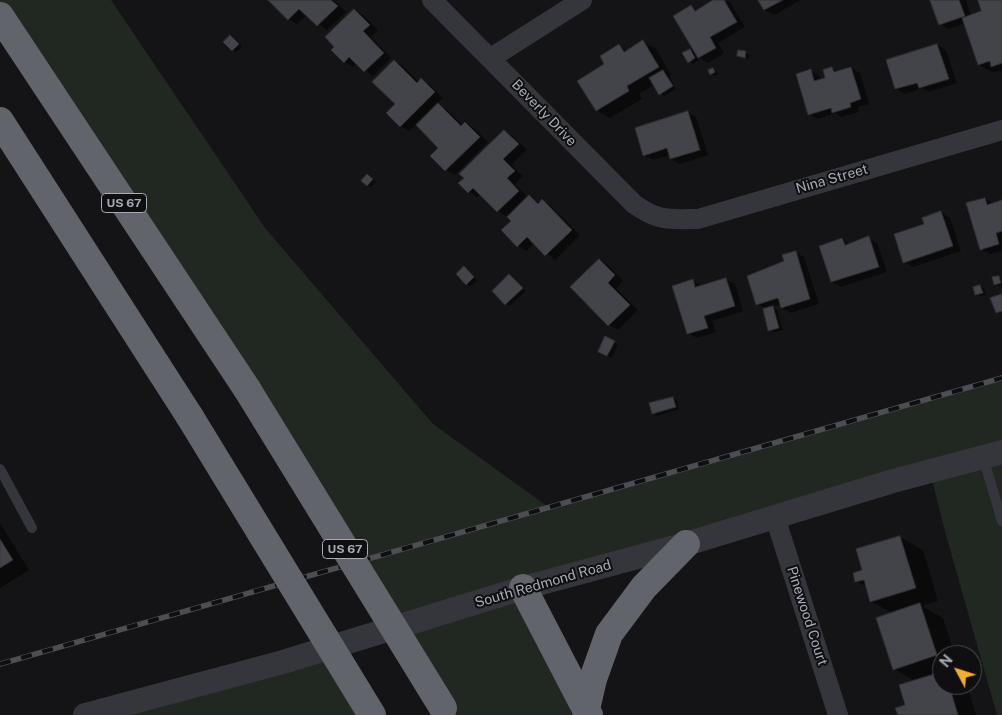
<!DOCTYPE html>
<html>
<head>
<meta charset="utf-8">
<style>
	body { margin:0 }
	#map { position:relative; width:1002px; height:715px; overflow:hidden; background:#141416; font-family:"Public Sans",sans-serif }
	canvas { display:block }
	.north { position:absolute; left:932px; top:645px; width:50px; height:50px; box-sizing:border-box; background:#0f0f11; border:1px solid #4b4d53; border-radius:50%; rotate:310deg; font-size:14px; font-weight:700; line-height:20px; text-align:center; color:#a6abb6 }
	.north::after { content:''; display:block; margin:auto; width:18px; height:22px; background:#f1ae31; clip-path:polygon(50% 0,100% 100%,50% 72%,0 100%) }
</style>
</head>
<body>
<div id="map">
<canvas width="1002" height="715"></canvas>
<div class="north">N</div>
</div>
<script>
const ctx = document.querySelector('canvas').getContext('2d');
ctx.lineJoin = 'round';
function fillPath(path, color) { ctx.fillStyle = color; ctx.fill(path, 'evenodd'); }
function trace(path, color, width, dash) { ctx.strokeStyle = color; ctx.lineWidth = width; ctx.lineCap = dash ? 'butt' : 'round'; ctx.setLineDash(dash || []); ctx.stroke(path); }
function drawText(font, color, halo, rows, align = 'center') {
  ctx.font = font + ' "Public Sans",sans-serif'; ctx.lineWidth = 4; ctx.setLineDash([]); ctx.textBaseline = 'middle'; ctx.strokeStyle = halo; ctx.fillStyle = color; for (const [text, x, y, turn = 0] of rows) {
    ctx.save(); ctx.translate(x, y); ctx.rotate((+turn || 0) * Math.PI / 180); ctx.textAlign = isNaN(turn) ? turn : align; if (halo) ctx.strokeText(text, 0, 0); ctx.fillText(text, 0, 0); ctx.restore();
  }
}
const green = new Path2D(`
	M0,0H111L265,228L433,424L547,506L1002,378V715H997L946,535L930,472L524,588L589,715H447L0,16Z
	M333,647L373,715H85Z`);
const shadow = new Path2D(`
	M270,0H334L346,12L327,30L307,15L297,24L289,19Z
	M710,0L730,2L745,27L718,43L724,53L708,63L696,56L699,60L693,64L689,62L690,50L697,54L691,7L697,10L713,2Z
	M760,0H801L774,15L765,10Z
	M931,0H966L971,16L983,11L979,0H1002V71L992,72L979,65L965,23L949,29L940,24Z
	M354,10L363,15L378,30L371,37L391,58L373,76L357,63L353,67L345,62Z
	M230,36L242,46L237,52L233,50Z
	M643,42L656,49L671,75L669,76L676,89L664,96L654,85L639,94L642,99L610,118L596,110L606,64L619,46L628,51Z
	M937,45L946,50L957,83L929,92L922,88L905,94L896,89L888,61Z
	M739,51L750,55L749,59L738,56Z
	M394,61L403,66L419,82L421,80L430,85L443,98L437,104L447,110L463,125L465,123L474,128L488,142L455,175L446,170L440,148L416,124L409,131L400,126Z
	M832,68L838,72L851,68L860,73L869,104L858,107L859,112L842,117L836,113L818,119L809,114L811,71L819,76L821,80L826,78Z
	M713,69L717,72L719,74L715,76L711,74Z
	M687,112L696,117L708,155L680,164L671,159L670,155L653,160L644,155Z
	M504,131L513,136L527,150L511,165L523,176L515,184L529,198L540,203L543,201L551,206L580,235L555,260L534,243L527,251L518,246L513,221L498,211L481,194L477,197L469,192Z
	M371,178L376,182L371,187L367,185Z
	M985,199L994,204L1002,201V251L990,254L981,249Z
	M941,212L950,218L961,251L913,267L904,262L926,225Z
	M868,238L877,243L887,272L841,287L832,282L842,240L850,244Z
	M795,252L804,257L819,304L791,313L782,308L781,304L772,307L777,310L783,330L774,332L770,330L767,309L758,304L785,262Z
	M599,260L608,265L623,281L616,288L638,310L618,330L609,325Z
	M464,268L477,280L471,286L467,284Z
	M509,276L526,291L510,306L506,304Z
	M999,277L1002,279V285L999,286L995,284Z
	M726,279L735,284L743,311L712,321L716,332L697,338L688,333L693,281L702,286Z
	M980,286L984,288L986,295L980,296L976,294Z
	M614,342L618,344L612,358L603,354Z
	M672,398L677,400L679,409L657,416L653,413Z
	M0,523L29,570L0,588Z
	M900,537L923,550L938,601L922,606L943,618L955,655H942V685L967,686L976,715H899L907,706L915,681L894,669V614L871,601L867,587L856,581L864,571Z`);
const building = new Path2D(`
	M268,0H331L338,6L317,26L299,9L288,20Z
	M713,0H724L737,22L710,37L716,48L698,58L673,16L691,5L695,11Z
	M758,0H783L764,10Z
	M930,0H959L965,16L939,25Z
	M978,0H1002V63L991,67L990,61L978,65L962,18L981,11Z
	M354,9L370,25L363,31L384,53L364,72L349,57L344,63L331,50L334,47L325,37Z
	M230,35L239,44L232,51L223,42Z
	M643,40L659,67L627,86L629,91L596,111L577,81L604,64L600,56L619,44L624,52Z
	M937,44L949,79L919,88L917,83L895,89L886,60Z
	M690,49L695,58L688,63L682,53Z
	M738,50L746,51L745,58L737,56Z
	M394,60L417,83L421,78L435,92L400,127L386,113L395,104L372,82Z
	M832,67L834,72L851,67L861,99L850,103L851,107L832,113L831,108L808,115L796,74L811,69L814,81L825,78L823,70Z
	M713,68L715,72L710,75L708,70Z
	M663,70L673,86L659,95L649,78Z
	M438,103L461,126L465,122L480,137L445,171L430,156L438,148L416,125Z
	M688,111L700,150L670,159L667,148L643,156L635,128Z
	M504,130L519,144L503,159L515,171L507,178L519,191L497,212L473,188L468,193L458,183L464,178L459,174Z
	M367,174L373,179L367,186L361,181Z
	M529,195L538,204L542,199L572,230L545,256L527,237L517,247L501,230L511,221L507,217Z
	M985,198L987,205L1002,200V231L996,233L999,244L980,250L966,203Z
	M941,211L953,246L903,263L894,234L924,224L922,218Z
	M869,236L879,267L831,282L819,246L842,238L845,245Z
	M796,251L810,299L781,308L778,298L756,305L747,276L784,261L782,255Z
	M599,259L615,275L608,283L630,305L608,326L570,287Z
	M464,266L474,277L466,285L456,274Z
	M509,274L523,288L505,305L492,291Z
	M999,276L1001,283L994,285L992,277Z
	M726,278L735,306L704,316L708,328L687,334L672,286L693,279L695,287Z
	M980,285L983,293L975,295L973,287Z
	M1002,294V311L996,313L990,298Z
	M773,306L779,328L768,331L763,309Z
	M605,336L615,341L607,356L598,352Z
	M673,397L676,407L652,414L649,403Z
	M900,536L916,588L870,602L864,580L855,582L853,573L862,570L856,549Z
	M0,539L13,560L0,568Z
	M920,603L937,655L893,670L876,618Z
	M942,672V685H949L958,715H898L895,708L905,705L899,685Z`);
const service = new Path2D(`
	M983,457L1002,521
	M0,469L32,528`);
const minor = new Path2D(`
	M432,0L634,204C659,222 669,219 698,219L1002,130
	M491,58L582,0
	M775,517L838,715`);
const tertiary = new Path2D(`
	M85,715L283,662L523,588L686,544L893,481L1002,452`);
const motorway = new Path2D(`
	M0,16L247,389
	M0,121L190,417
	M523,588L589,715
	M586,709L593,679L609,634L644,587L686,544`);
const rail = new Path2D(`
	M0,664L1002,378`);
const motorwayBridge = new Path2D(`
	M247,389L443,708
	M190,417L372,715`);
const shields = [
	[124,203,45],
	[345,549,45]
];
const shieldNames = [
	["US 67",124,203],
	["US 67",345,549]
];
const streetNames = [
	["Beverly Drive",544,113,46],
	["Nina Street",832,179,-16],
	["South Redmond Road",543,584,-16],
	["Pinewood Court",807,616,72]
];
fillPath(green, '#202821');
fillPath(shadow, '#0007');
fillPath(building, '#434449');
trace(building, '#2e2e32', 1);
trace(service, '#35363b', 10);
trace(minor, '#35363b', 20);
trace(tertiary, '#35363b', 24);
trace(motorway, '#61646b', 28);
trace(rail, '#4c4e53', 5.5);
trace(rail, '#0f0f11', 4, [11]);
trace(motorwayBridge, '#61646b', 28);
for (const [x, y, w] of shields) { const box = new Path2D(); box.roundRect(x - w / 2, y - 9.5, w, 19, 4); ctx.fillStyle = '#0f0f11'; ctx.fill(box); trace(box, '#a6abb6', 1); }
drawText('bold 12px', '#a6abb6', null, shieldNames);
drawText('14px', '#a6abb6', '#0f0f11', streetNames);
</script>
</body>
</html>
